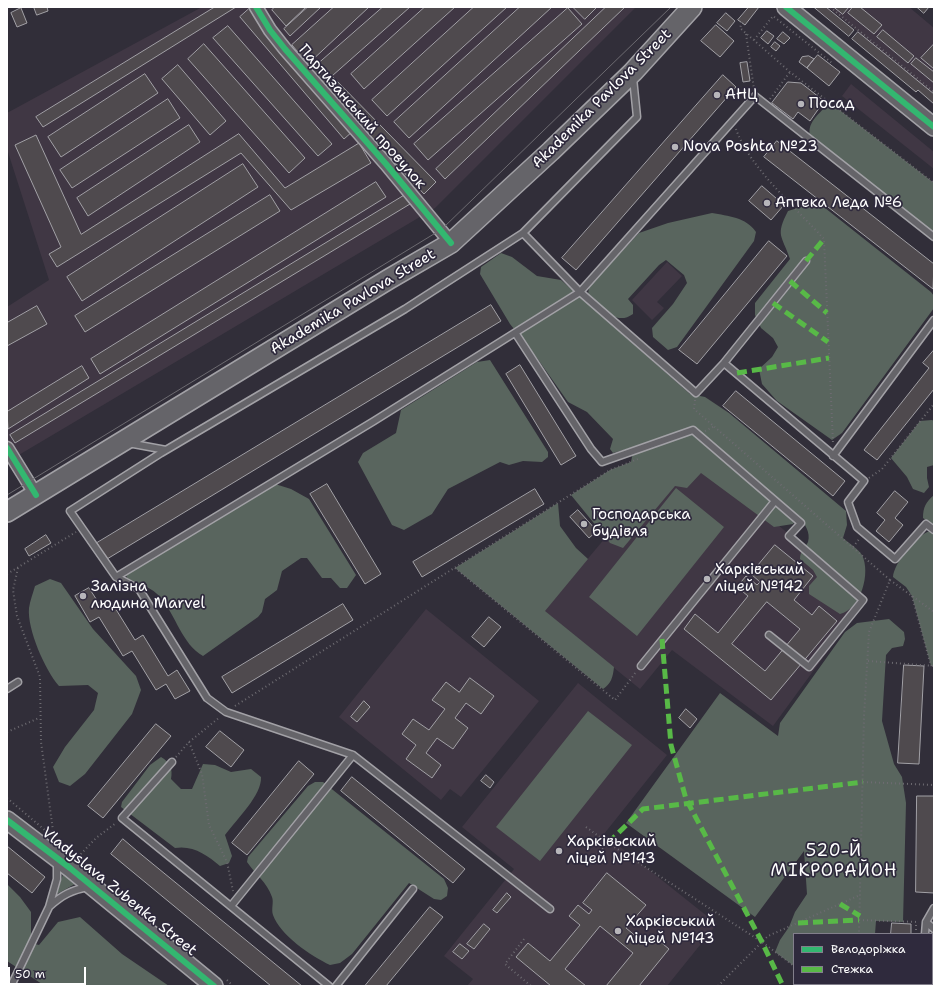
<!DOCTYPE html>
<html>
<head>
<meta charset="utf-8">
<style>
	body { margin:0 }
	#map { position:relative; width:941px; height:993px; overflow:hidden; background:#312e39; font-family:"Shantell Sans",sans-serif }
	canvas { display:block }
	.frame { position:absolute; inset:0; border:8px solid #fff; pointer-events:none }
	.legend { position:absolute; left:793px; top:933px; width:140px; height:52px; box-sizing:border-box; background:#2f2a3d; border:1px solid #827f8b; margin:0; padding:5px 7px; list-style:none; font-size:12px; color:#fff }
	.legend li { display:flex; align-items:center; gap:8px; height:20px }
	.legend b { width:20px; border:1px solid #827f8b }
	.scale { position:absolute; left:8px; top:967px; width:78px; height:18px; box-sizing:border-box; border:2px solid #fff; border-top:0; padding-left:5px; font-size:12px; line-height:14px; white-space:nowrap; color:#fff; -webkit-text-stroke:3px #2f2a3d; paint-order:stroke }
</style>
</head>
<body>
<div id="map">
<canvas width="941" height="993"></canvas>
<div class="frame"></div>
<ul class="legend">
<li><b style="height:5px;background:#33b770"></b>Велодоріжка</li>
<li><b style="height:5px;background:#58b947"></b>Стежка</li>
</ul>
<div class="scale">50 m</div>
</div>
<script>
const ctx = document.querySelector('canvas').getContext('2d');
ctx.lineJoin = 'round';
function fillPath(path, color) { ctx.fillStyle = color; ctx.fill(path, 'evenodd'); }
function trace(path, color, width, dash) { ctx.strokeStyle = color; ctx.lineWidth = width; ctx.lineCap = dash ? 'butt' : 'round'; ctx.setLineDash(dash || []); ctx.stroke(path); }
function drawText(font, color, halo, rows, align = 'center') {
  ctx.font = font + ' "Shantell Sans",sans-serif'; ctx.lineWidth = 3.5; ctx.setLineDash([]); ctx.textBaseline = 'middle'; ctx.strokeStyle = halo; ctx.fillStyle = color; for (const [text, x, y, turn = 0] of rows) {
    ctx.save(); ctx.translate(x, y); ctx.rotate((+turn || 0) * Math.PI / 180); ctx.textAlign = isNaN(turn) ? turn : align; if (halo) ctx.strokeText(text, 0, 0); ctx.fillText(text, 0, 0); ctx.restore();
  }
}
const built = new Path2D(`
	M202,7H636L435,208L7,462V307L49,280L7,149V113Z
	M828,7H909L934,28V95Z
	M851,84L934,152V169L842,96Z
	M667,262L682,276L657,302L664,308L652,320L632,300Z
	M683,445L866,599L773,726L672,650L640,689L544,611Z
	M426,609L539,701L461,797L450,789L441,800L339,717Z
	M578,683L667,755L604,834L717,924L667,986H467L473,979L444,956L514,869L462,827Z`);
const green = new Path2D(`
	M833,105L934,183V234L810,136C807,123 818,115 826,106Z
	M810,204H820L931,292L934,296V308L842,433L832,440L777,401L762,384L759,369L772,357L778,347L773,338L761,328L755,315V303L790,259C782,235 775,236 788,211Z
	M712,213C728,216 746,217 756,232L754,241L677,347L668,350L653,337L652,328L673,304L687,283L684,275L666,260L659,265L628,299L633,305V314C615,327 601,306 588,295L589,287L639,233L668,223Z
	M501,253L512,257L537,276L561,280L690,394L705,397L729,413L846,511L847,525L843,538C849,543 858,549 862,555C871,573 861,609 840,614L809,594V586L817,577L813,570L800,559C800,551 805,548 808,542C811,532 804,523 799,516L793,524L774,527L701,473L687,488L675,486L623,548L610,543L571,495L610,470L631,462L634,447L613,453L610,449L613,439L587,412L568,402L537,358L510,324L480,274L481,267Z
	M490,360L548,452V457L542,462L523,461L509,465L500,462L448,489L432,514L404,530L392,525L358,462L363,453L396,433L401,410L477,362Z
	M932,420L934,421V465L927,467V478L929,487L924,493L913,489L907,477L891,458L920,421Z
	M275,484L291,489L309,499L356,575L347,588H340L331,578H322L307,558H301L282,571L277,590L265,599L262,612L258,617L203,656C182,644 176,616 161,598C152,587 139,584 127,578L126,574Z
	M676,488L724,527L637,636L589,597Z
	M934,495V526L923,518C923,507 926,502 934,495Z
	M558,503L560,526L576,548L588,559L545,611L614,667C613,677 611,684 603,689L455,568Z
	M930,531L934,534V666H931L912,596L906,587L893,577C894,563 916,535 930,531Z
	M50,579L61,583L93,629L136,676L141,690L132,714L85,774L70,786L59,782L53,767L65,747L94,710L98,693L88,685L59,686C45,670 27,629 29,608C30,601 33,593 35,586Z
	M889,619L904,632L905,639L903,646L892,648L886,655L882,721L894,764L902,777L906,803L903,922L876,921L875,934H794V966L775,952L780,940L789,927L795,912L807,894L804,851L755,917L626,823L720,693L778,736L780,723L845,632L857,623Z
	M588,711L632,745L540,861L496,827Z
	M161,757C170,762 173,769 171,779L181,789H192L203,764L215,765L231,772L251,769L261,777C262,795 237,819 225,835L232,856L229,863L220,866C207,855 193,845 175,848L121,807L122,802L150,765Z
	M315,782H323L444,879L448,888L447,896L441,900L434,899L409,883L352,954L340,963L330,965C311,956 280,935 273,915C271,909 274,902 272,897C267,882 255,874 247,862L248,857L308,786Z
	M63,874L75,884L57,894Z
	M7,884L20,897L31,912V943L39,945L58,922L80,917L122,954L169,986H45L7,961Z
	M818,984H874V986H821Z`);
const building = new Path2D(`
	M34,7H47L48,11L37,15Z
	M215,7H236L43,127L36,117Z
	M275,7H306L286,26L272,10Z
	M308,7H321L290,36L284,29Z
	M334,7H369L308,64L292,45Z
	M383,7H410L332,76L436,182L424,194L310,71Z
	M425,7H455L364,89L351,74Z
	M474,7H507L387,116L372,100Z
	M520,7H552L409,138L394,122Z
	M573,7H595L596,8L585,19Z
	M606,7H625L445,179L436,169Z
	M749,7H759L745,25L738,20Z
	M814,7H826L854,30L849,36Z
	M834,7H849L843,14Z
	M853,7H860L882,25L874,34L848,13Z
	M917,7H929L924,13Z
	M21,8L27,23L17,27L11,13Z
	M568,8L582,24L428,160L414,144Z
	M249,9L353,131L344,139L240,17Z
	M726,13L735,21L727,31L717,23Z
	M716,25L734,41L720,57L701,41Z
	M228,26L332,144L318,156L213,38Z
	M883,30L914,56L908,63L877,37Z
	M767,31L774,36L768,44L761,38Z
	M783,32L790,38L784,44L777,39Z
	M858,32L934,94V104L918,90L916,92L852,39Z
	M775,42L780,46L776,51L771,47Z
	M204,44L305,158L289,173L188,59Z
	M934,44V69L921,58Z
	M818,55L840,72L829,86L807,68Z
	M809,56L814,59L807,68L799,62L802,57Z
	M916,58L934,72V83L911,64Z
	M747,62L750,81L743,82L740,63Z
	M178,65L226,121L210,135L162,79Z
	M145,74L158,93L61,157L48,137Z
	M723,75L736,87L576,270L562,258Z
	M788,82L801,83L824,101L810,121L798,112L793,119L772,103Z
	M168,99L180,118L72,188L60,170Z
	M189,125L200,142L88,216L77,198Z
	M239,134L285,188L359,143L371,163L291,210L241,153L57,267L49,254L61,247L15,145L36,135L81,234Z
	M777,141L934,264L933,289L764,157Z
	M243,164L258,187L82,301L67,277Z
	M376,182L386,197L100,374L91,359Z
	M762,186L784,205L771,220L749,201Z
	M270,195L280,211L85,332L75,316Z
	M405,195L410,204L15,443L10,435Z
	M769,241L787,256L697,364L679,350Z
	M491,305L501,321L107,559L97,543Z
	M37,306L47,324L7,346V323Z
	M934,350V389L877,460L864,450L929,368L923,363Z
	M520,365L576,456L561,465L506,374Z
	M82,366L89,378L8,429L7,412Z
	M736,391L845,481L833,496L723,406Z
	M327,484L381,574L365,584L310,494Z
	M535,489L544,504L422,577L413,562Z
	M895,491L908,502L895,518L903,525L889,542L876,531L885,520L877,513Z
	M578,510L597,531L589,538L570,517Z
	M46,535L51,543L29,556L25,549Z
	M775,545L813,576L794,600L812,615L819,606L837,621L771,700L684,629L695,614L718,633L748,596L737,587L746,576L757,585L760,582L751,574ZM767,602L800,629L765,671L732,644Z
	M89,588L102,608L112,603L135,640L143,635L168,676L177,670L190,691L175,699L166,684L156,690L132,651L123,656L99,617L90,622L75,596Z
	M343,604L353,620L232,693L222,677Z
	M489,617L501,627L484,647L472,637Z
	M904,665L924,666L919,764L898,763Z
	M470,678L494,696L481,714L466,703L455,718L468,728L453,749L437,738L426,753L441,765L432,778L406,759L416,745L402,734L413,719L429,730L445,709L432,700L446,682L459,692Z
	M364,701L370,707L357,722L351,717Z
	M686,709L697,719L690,728L679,718Z
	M156,724L171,736L103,818L88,806Z
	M220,731L244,750L231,767L206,747Z
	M299,761L314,774L247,855L232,843Z
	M486,775L494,782L490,788L481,781Z
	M352,777L465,869L453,883L341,791Z
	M917,796H934V893L916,892Z
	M123,839L137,851L302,986H271L111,854Z
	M7,846L45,877L32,893L7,873Z
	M607,873L646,905L626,928L644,943L651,934L669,949L639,986H606L633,953L600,926L565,969L586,986H551L516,957L528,943L550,961L580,925L569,916L578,905L589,914L592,910L583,903Z
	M507,893L511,897L497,913L493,910Z
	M430,907L443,917L386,986H365Z
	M892,923L911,924V934H891Z
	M484,924L490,929L474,949L467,944Z
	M460,944L469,951L462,959L453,952Z
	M888,984H908V986H888Z`);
const path = new Path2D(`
	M830,7L934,92
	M742,22L740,28L790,72L934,183
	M746,34L754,89
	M754,40L773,16L832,63
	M770,99L790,72
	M736,129C749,167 796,208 824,239L833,443
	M695,400L694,409L890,580L869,632L864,716L859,934
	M705,431L715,426
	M869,478L882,469L934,404
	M853,547L860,538
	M18,568L13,590L17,616L40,677L41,742L54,838
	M455,568L615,700L636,672
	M7,574L76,532
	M890,580L934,612
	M912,596L931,666
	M868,661L934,666
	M235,706L610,470L638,459
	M7,732L39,718
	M189,742L202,774L209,825L227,862L233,891
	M176,757L189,742L220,717
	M863,782L934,785
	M7,798L46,831
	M586,827L608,843
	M597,855L608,843L762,942L794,966
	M78,857L96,838L116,823
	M859,920L919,922
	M916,934V922
	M524,939L505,964L531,986
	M227,980L233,986
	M818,984L821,986
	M718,986L768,936L860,895
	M858,986V984`);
const lane = new Path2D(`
	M523,233L580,292L696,393L724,363L806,261
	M516,334L591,449L602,462L693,430L801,523L789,536L863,600L809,667L769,635
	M724,363L864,481L848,502L857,527L895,559L926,524L934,530
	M128,443L166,450
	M833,456L934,320
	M116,577L374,421L580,292L755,96L934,237
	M641,666L775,501
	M7,689L18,682
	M172,762L122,818L329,986
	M50,906C62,895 72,890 88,887
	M231,906L353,755
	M550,909L353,755L226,712L207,698L139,589L116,577L70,511L161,453L405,309L523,233L637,117L633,78
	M926,922L934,929
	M925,934L926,922L934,908
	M11,986L49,907L57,879V862
	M336,986L413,889
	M919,986L920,984`);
const street = new Path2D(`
	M256,7L270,30L285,49L386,164L451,243
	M7,448L36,495`);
const secondary = new Path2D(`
	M786,7L934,127
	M7,820L70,868L214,986`);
const primary = new Path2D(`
	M7,512L389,279L451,243L551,151L633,72L692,7`);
const tram = new Path2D(`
	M7,495L442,229L671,7`);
const quiet = new Path2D(`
	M806,261L824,239
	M790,281L827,313
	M773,303L828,342
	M737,373L829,358
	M662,639L671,745L686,799L762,942L783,986
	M608,843L643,809L863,782
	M840,904L860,916
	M798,923L859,920`);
const cycleway = new Path2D(`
	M256,7L270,30L285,49L386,164L451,243
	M786,7L934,127
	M7,448L36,495
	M7,820L70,868L214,986`);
const markers = [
	[717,95,4,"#b7b6ba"],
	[801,104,4,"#b7b6ba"],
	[675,147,4,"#b7b6ba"],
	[767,203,4,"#b7b6ba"],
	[584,524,4,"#b7b6ba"],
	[707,579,4,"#b7b6ba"],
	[83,596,4,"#b7b6ba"],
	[559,851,4,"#b7b6ba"],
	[618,931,4,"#b7b6ba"]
];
const poiNames = [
	["АНЦ",725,95],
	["Посад",809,104],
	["Nova Poshta №23",683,147],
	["Аптека Леда №6",775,203],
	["Господарська",592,515],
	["будівля",592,532],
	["Харківський",715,570],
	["ліцей №142",715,587],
	["Залізна",91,587],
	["людина Marvel",91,604],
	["Харківьский",567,842],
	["ліцей №143",567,859],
	["Харківський",626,922],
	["ліцей №143",626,939]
];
const streetNames = [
	["Akademika Pavlova Street",602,99,-45],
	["Партизанський провулок",362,117,49],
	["Akademika Pavlova Street",353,302,-31],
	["Vladyslava Zubenka Street",119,892,39]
];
const quarterNames = [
	["520-Й",834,852],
	["МІКРОРАЙОН",834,872]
];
fillPath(built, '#403744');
fillPath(green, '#59655e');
fillPath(building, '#4f4a4e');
trace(building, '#a2a1a6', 1);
trace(lane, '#a2a1a6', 9);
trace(street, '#a2a1a6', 15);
trace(secondary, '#a2a1a6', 20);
trace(primary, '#a2a1a6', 22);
trace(path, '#6d6b71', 2, [1, 3]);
trace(lane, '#656469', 6);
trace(street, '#656469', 12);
trace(secondary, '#656469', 17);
trace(primary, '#656469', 19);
trace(tram, '#6d6b71', 1);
trace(quiet, '#58b947', 5, [10, 5]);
trace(cycleway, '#33b770', 6);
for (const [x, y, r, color] of markers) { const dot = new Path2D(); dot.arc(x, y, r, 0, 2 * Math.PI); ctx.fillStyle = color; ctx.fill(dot); trace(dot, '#2f2a3d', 1.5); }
drawText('15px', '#fff', '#2f2a3d', poiNames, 'left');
drawText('15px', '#fff', '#2f2a3d', streetNames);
ctx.letterSpacing = '1px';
drawText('17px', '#fff', '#2f2a3d', quarterNames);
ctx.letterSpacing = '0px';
</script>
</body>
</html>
